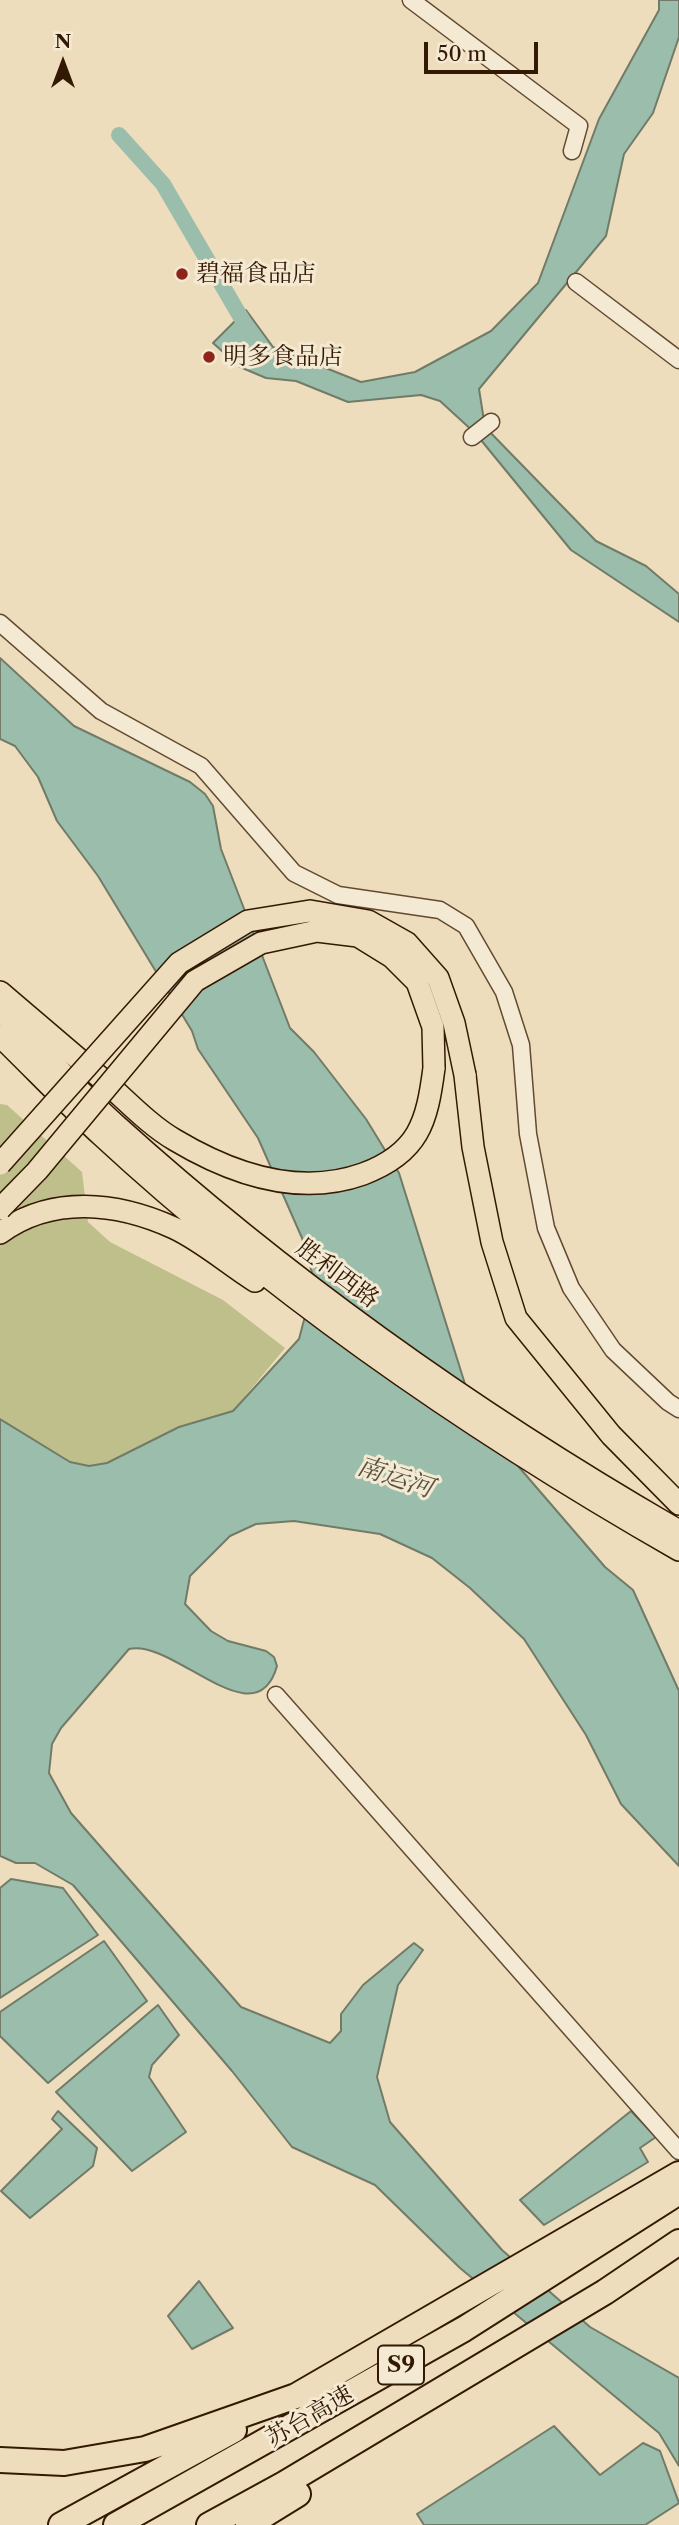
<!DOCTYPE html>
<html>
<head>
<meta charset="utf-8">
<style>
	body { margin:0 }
	#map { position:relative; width:679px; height:2525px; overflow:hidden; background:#eeddbc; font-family:"Libre Caslon Text",serif }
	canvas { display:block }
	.north { position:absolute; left:28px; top:28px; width:70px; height:70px; -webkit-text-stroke:5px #f4e9d3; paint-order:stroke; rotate:0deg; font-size:19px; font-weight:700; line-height:28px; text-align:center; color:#331903 }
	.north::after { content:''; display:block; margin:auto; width:24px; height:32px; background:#331903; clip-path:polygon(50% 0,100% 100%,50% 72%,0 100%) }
	.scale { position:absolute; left:424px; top:42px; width:114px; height:32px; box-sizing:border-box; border:4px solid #331903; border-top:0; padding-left:9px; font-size:21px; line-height:24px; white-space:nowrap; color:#331903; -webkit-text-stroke:5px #f4e9d3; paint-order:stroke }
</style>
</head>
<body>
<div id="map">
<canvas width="679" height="2525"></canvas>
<div class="north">N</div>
<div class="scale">50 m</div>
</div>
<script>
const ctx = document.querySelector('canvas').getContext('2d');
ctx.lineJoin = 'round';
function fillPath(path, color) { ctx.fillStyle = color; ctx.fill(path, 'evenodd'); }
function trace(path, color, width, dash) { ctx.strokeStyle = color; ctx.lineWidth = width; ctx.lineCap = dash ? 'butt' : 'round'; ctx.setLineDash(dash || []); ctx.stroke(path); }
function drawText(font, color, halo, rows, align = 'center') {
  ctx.font = font + ' "Libre Caslon Text","Noto Serif SC",serif'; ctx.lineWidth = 6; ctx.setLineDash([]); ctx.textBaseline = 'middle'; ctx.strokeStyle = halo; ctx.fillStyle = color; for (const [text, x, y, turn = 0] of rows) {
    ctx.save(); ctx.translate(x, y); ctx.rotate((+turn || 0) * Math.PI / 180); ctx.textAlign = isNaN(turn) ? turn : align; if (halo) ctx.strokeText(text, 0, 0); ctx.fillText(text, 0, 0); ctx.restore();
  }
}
const green = new Path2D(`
	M0,1104L7,1105L82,1172L88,1222L110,1242L223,1300L285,1348L233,1411L179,1427L107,1463L89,1466L70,1462L0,1419Z`);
const water = new Path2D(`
	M659,0H679V37L653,113L624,154L606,236L479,389L485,427L596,541L646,566L679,594V622L571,550L476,434L440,401L421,395L348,402L296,381L266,378L240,367L213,343L246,310L273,347L361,382L415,372L491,331L538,283L599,119L659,10Z
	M0,658L74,726L190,782L205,794L213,806L221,849L290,1028L314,1052L366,1119L399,1173L475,1416L605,1567L633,1590L679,1691V1866L621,1804L586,1735L524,1639L470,1588L432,1558L380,1534L294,1521L256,1524L230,1536L190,1576L185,1604L211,1631L228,1641L266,1651L274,1657L277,1666C256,1741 173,1638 129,1649L61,1728L52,1744L49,1773L71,1813L241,2007L330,2043L341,2031V2014L363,1985L414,1943L423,1950L398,1985L377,2077L390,2122L502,2250L590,2327L679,2378V2466L659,2433L460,2268L375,2185L292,2147L232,2071L73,1885L35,1863H16L0,1856V1419L70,1462L89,1466L107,1463L179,1427L233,1411L299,1339L313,1286V1276L302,1238L258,1138L198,1049L192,1031L98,876L57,821L38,777L15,746L0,739Z
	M11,1879L63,1888L98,1935L0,1998V1888Z
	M104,1941L147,2001L48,2083L0,2036V2012Z
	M158,2005L179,2035L152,2065L149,2077L186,2132L132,2171L56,2092Z
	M58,2111L97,2148L93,2166L30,2218L1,2191L62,2129L52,2119Z
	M631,2111L656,2137L640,2148L648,2162L544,2225L520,2200Z
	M199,2281L233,2328L192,2349L168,2316Z
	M554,2426L600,2475L643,2443L660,2451L679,2503L645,2525H424L417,2514Z`);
const canal = new Path2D(`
	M119,135L163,184L250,333`);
const minor = new Path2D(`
	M411,0L579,126L572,151
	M576,282L679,360
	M472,437L491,422
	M0,623L101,711L201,766L294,873L338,895L440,910L466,926L504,992L521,1045L528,1134L546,1228L571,1288L613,1350L668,1402L679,1409
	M276,1695L679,2151`);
const major = new Path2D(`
	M0,992C34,1021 68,1050 102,1079C125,1099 149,1125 175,1140C232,1174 299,1197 363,1174C419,1153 427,1122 434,1068
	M0,1010C39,1049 76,1089 117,1126C289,1281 478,1415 679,1531
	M0,1036C34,1069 67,1104 102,1136C276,1297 474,1433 679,1550
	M465,1075L473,1147L492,1242L516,1318L611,1435L679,1504
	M0,1233C52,1195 117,1202 174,1228C202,1241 228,1264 255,1281`);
const highway = new Path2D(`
	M0,2460L64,2463L145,2449L296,2396L679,2174
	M61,2525L234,2430
	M116,2525L464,2329L679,2192
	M209,2525L284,2484L605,2292L679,2242
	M248,2525L298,2494`);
const majorBridge = new Path2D(`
	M0,1164L179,963L248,921L310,911L368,921L407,943L438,978L454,1023L465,1075
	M0,1209L37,1171L195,981L261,943L317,931L358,936L392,957L417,982L433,1027L434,1068`);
const markers = [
	[182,274,7,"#8f2418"],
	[209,357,7,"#8f2418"]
];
const shields = [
	[401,2365,46]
];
const shieldNames = [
	["S9",401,2365]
];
const poiNames = [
	["碧福食品店",196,274],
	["明多食品店",223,357]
];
const streetNames = [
	["胜利西路",337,1274,37],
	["苏台高速",310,2417,-30]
];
const waterNames = [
	["南运河",395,1478,18]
];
fillPath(green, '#bfbf8c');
fillPath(water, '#9bbdab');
trace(water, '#717b68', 2);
trace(canal, '#9bbdab', 16);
trace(minor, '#624a31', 19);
trace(major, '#331903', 24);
trace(highway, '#331903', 28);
trace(minor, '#f4e9d3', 16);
trace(major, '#eeddbc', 21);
trace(highway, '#eeddbc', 24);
trace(majorBridge, '#331903', 24, []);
trace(majorBridge, '#eeddbc', 21);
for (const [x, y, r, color] of markers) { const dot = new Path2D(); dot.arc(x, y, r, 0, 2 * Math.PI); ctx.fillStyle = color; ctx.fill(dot); trace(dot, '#f4e9d3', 2.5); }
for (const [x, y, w] of shields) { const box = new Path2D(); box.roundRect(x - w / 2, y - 19.5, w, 39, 5); ctx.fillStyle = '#f4e9d3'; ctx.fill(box); trace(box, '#331903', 2); }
drawText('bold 23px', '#331903', null, shieldNames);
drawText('24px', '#331903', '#f4e9d3', poiNames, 'left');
drawText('24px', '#331903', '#f4e9d3', streetNames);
drawText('italic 26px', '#57523e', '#f4e9d3', waterNames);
</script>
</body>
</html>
